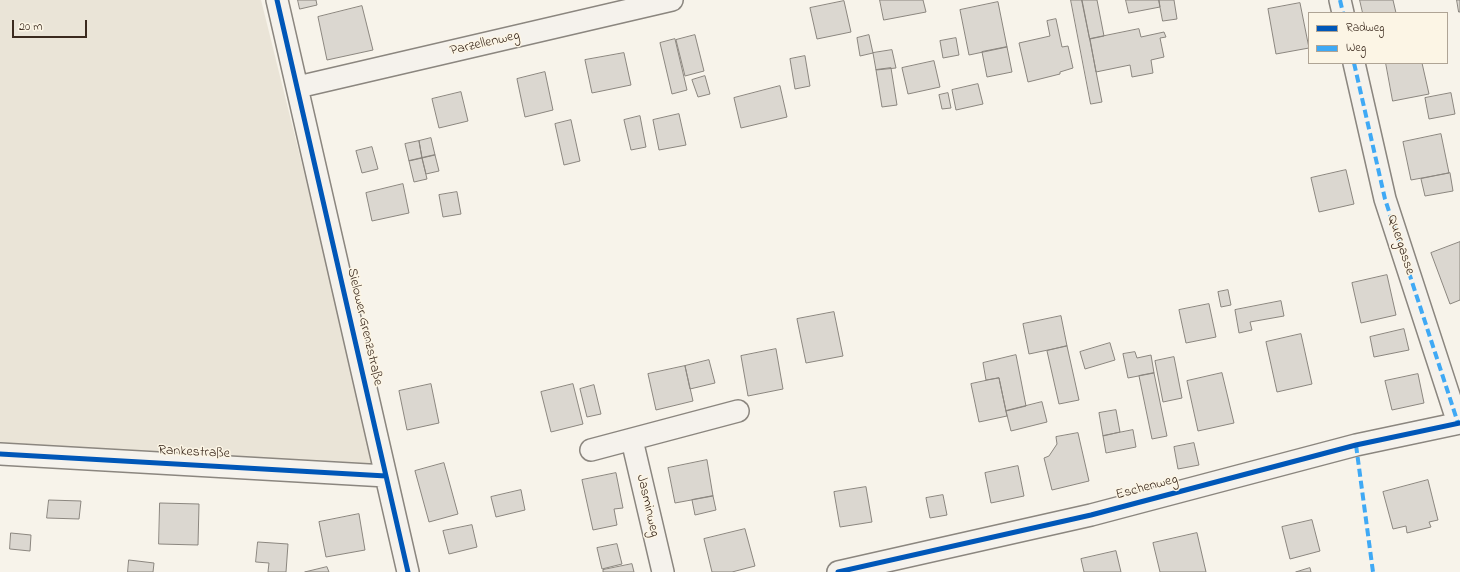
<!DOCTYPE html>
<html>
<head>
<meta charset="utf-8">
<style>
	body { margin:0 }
	#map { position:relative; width:1460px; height:572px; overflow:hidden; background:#f7f3ea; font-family:"Indie Flower",sans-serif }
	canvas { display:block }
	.legend { position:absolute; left:1308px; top:12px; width:140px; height:52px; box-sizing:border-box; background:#fcf5e5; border:1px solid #afa495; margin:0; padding:5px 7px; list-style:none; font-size:12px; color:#3b2a1e }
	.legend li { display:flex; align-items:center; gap:8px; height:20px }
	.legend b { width:20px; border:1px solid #afa495 }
	.scale { position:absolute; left:12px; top:20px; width:75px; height:18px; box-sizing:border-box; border:2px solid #3b2a1e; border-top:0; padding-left:5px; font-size:12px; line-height:14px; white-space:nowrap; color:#3b2a1e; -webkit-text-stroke:3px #fcf5e5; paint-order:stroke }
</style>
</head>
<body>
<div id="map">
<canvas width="1460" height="572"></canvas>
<ul class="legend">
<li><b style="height:5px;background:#0057b8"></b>Radweg</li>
<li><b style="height:5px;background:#3fa9f5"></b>Weg</li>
</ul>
<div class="scale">20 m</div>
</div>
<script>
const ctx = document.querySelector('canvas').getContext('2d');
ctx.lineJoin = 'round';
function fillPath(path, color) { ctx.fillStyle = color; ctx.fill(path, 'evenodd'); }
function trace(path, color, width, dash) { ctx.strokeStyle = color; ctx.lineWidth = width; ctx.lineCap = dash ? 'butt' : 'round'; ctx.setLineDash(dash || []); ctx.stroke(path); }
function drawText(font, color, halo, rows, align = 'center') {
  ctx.font = font + ' "Indie Flower",sans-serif'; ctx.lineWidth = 3; ctx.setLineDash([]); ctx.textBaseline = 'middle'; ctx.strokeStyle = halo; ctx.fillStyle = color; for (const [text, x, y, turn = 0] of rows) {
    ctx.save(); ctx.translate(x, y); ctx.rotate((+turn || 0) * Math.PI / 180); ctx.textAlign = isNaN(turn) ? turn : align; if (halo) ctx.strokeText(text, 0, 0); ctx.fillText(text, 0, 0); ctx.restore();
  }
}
const green = new Path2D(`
	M0,0H261L378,469L0,450Z`);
const building = new Path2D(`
	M298,0H316L317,5L300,9Z
	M880,0H923L926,12L884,20Z
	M1071,0H1082L1102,102L1091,104Z
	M1082,0H1097L1104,36L1090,39Z
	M1126,0H1159L1160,7L1129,13Z
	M1159,0H1174L1177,19L1163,21Z
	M1360,0H1393L1396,13H1363Z
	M1457,0H1460V12H1459Z
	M844,1L851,32L817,39L810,8Z
	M998,2L1007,47L969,55L960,10Z
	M1300,3L1309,48L1276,54L1268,9Z
	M362,6L373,50L327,60L318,17Z
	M1056,19L1062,47L1068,46L1073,68L1060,72V74L1028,82L1019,43L1050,36L1047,21Z
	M1139,29L1141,37L1164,32L1166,37L1160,38L1164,57L1151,60L1153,73L1132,77L1130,65L1096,72L1090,39Z
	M695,35L704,71L685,76L676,40Z
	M869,35L873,53L860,56L857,38Z
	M956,38L959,55L943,58L940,41Z
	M675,39L687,90L672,94L660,43Z
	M1007,47L1012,72L987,77L982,52Z
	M892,50L896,68L876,70L873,53Z
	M624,53L631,85L592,93L585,60Z
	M805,56L810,86L795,89L790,59Z
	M934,61L940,87L908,94L902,68Z
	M1386,63H1422L1429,94L1393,101Z
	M891,68L897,105L882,107L876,70Z
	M545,72L553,110L525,117L517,79Z
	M705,76L710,94L698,97L692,80Z
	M978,84L983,104L956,110L952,90Z
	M780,86L787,117L741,128L734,98Z
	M461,92L468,121L439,128L432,99Z
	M948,93L951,108L942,109L939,95Z
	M1451,93L1455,114L1429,119L1425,98Z
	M679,114L686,145L659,150L653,120Z
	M640,116L646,147L631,150L624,120Z
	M571,120L580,161L564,165L555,124Z
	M1441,134L1449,173L1411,180L1403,142Z
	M431,138L435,155L422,158L419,141Z
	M419,141L422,158L409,161L405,144Z
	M372,147L378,169L362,173L356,151Z
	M435,155L439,171L426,174L422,158Z
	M422,158L427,179L414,182L409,161Z
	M1346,170L1354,204L1319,212L1311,178Z
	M1450,173L1453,191L1425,196L1421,179Z
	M403,184L409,213L372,221L366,193Z
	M457,192L461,214L443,217L439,195Z
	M1460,242V300L1450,304L1431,253Z
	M1387,275L1396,315L1361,323L1352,283Z
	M1228,290L1231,305L1221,307L1218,292Z
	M1281,301L1284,316L1250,322L1252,330L1239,333L1235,310Z
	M1209,304L1216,337L1186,343L1179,310Z
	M834,312L843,356L806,363L797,319Z
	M1061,316L1067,346L1029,354L1023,324Z
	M1404,329L1409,350L1374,357L1370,337Z
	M1301,334L1312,384L1277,392L1266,342Z
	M1110,343L1115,360L1085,369L1080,352Z
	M1067,346L1079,400L1059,404L1047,351Z
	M776,349L783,389L748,396L741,356Z
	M1135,352L1137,358L1151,355L1154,373L1128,378L1123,354Z
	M1016,355L1026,406L1006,411L999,378L986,380L983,363Z
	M1174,357L1182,398L1163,402L1155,361Z
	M709,360L715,383L690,389L685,366Z
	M685,366L693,401L656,410L648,374Z
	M1154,373L1167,436L1152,439L1139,376Z
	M1222,373L1234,423L1198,431L1187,381Z
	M1418,374L1424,403L1392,410L1385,381Z
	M999,378L1007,416L979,422L971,384Z
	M431,384L439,423L407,430L399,391Z
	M573,384L583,424L551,432L541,392Z
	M594,385L601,414L587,417L580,389Z
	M1042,402L1047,422L1011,431L1006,411Z
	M1116,410L1120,432L1103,436L1099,413Z
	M1133,430L1136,447L1106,453L1103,436Z
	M1078,433L1089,481L1052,490L1044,458L1049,456L1057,444L1056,437Z
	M1194,443L1199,465L1178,469L1174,447Z
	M707,460L713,496L675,503L668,468Z
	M444,463L458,514L429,522L415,471Z
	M1018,466L1024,496L991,503L985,473Z
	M616,473L623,508L614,509L617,525L593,530L582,480Z
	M1428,480L1438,520L1429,522L1431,527L1407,533L1406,526L1393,529L1383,492Z
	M866,487L872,522L840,527L834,492Z
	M521,490L525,510L496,517L491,497Z
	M943,495L947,515L930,518L926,498Z
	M713,496L716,510L695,515L692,500Z
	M49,500L81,501L79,519L47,518Z
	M160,503L199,504L198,545L159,544Z
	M359,514L365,550L326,557L319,522Z
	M1312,520L1320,551L1290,559L1282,527Z
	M472,525L477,547L449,554L443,531Z
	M745,529L755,566L732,572H712L704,539Z
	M11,533L31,535L30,551L10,549Z
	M1197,533L1206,572H1160L1153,543Z
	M258,542L288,544L286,572H268L269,563L256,562Z
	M617,544L622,564L602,569L597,548Z
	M1116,551L1121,572H1084L1081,559Z
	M129,560L154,563L153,572H128Z
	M632,564L634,572H603V570Z
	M327,567L329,572H305Z
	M1310,568L1311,572H1296Z`);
const minor = new Path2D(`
	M277,0L408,572
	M1340,0L1343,13
	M1354,63L1385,199L1458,423
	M298,87L672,0
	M632,440L663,572
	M591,450L738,411
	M0,454L386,476
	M838,572L1091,515L1356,445L1460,423`);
const quiet = new Path2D(`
	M1340,0L1343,13
	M1354,63L1385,199L1458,423
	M1356,445L1373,572`);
const cycleway = new Path2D(`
	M277,0L408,572
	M0,454L386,476
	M838,572L1091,515L1356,445L1460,423`);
const streetNames = [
	["Parzellenweg",485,44,-13],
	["Quergasse",1400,245,72],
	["Sielower Grenzstraße",364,327,77],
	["Rankestraße",194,453,3],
	["Eschenweg",1147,488,-15],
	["Jasminweg",647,506,77]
];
fillPath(green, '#eae4d7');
fillPath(building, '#dbd7d0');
trace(building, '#8b867f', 1);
trace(minor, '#8b867f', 24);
trace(minor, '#f5f2ec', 21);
trace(quiet, '#3fa9f5', 4, [8, 4]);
trace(cycleway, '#0057b8', 5);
drawText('14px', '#3b2a1e', '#fcf5e5', streetNames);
</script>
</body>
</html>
